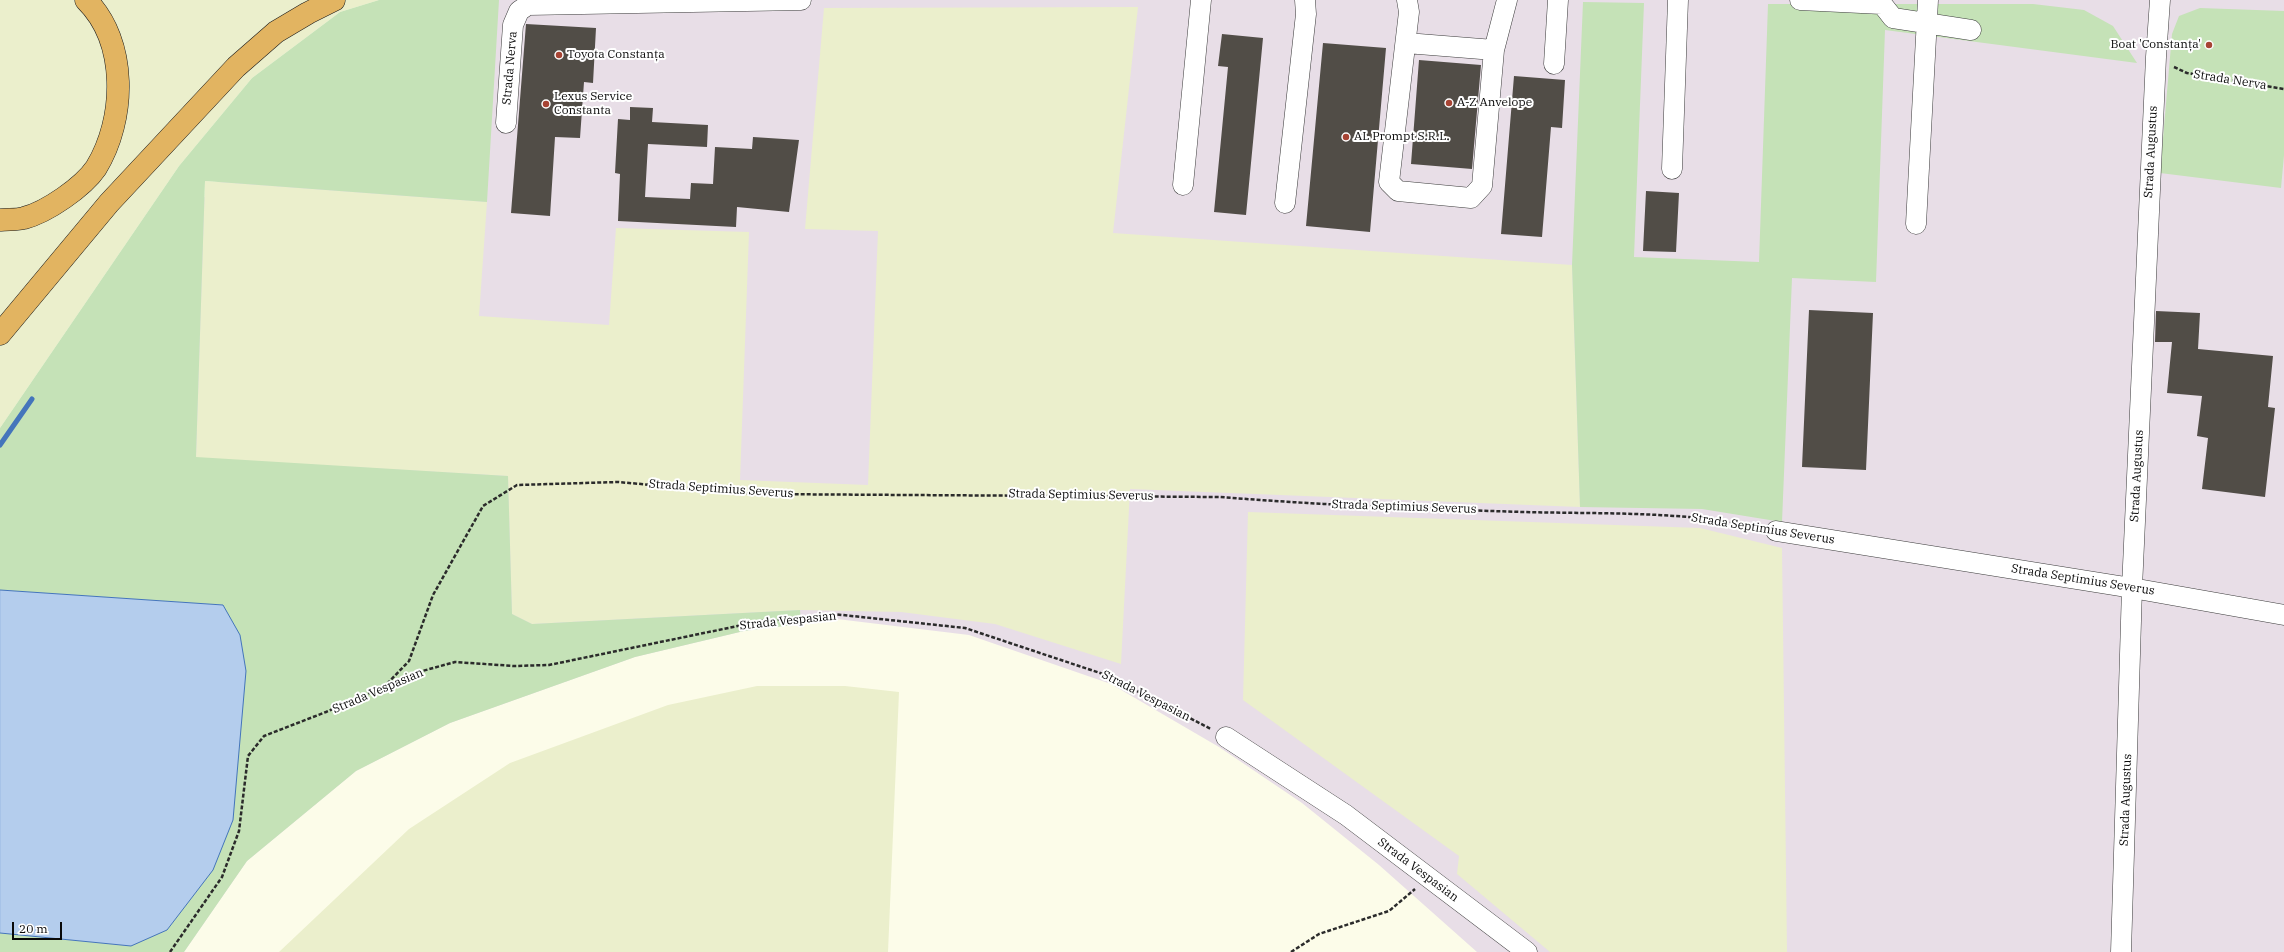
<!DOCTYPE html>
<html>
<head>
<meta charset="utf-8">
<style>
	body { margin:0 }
	#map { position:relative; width:2284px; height:952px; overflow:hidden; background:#fcfce9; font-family:"IBM Plex Serif",serif }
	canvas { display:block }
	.scale { position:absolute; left:12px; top:922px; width:50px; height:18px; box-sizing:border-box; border:2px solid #090909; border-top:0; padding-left:5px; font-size:12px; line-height:14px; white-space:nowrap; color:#090909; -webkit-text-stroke:3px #fff; paint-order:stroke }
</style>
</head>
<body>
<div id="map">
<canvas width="2284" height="952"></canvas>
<div class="scale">20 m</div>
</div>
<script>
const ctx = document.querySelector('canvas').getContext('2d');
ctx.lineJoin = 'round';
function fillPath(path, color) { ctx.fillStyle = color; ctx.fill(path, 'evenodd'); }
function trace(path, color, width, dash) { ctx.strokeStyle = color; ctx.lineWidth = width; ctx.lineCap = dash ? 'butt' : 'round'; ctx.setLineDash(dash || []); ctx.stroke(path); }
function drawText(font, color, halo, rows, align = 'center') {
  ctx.font = font + ' "IBM Plex Serif",serif'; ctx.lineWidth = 4; ctx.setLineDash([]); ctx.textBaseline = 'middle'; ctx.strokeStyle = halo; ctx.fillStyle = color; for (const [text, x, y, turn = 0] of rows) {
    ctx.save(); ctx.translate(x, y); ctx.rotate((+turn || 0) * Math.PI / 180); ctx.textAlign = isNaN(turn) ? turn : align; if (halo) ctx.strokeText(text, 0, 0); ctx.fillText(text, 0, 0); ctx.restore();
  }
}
const industrial = new Path2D(`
	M379,0H2284V952H1477L1379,865L1302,803L1219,747L1111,684L969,635L837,619L744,631L635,657L450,723L356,771L247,861L184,952H0V428Z`);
const farmland = new Path2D(`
	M0,0H379L340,12L252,78L179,166L0,428Z
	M1138,7L1113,233L1572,265L1580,507L1130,489L1121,664L995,624L901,612L800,610L532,624L512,614L508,476L196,458L205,181L487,202L479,316L609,325L616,228L749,232L740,480L868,485L878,231L805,229L824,8Z
	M1248,512L1700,528L1782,548L1787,952H1550L1457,874L1459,856L1243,700Z
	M757,686H845L899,692L888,952H279L409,829L510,763L668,705Z`);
const green = new Path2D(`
	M379,0H499L487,202L205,181L196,457L508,476L512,614L532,624L800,610L801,624L744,631L635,657L450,723L356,771L247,861L184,952H0V933L131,946L223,605L0,590V428L179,166L252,78L340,12Z
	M1583,2L1644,3L1634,257L1759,262L1768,4H2033L2084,10L2113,26L2137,63L1885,30L1876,282L1792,278L1782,522L1702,509L1580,507L1572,265Z
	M2200,8L2284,11V155L2281,188L2160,173L2172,34L2179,16Z`);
const water = new Path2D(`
	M0,590L223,605L240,635L246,671L233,820L213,870L167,930L131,946L0,933Z`);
const stream = new Path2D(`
	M0,445L32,399`);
const building = new Path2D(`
	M526,24L596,28L593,83L584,82L580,138L555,137L550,216L511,213Z
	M1222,34L1263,38L1246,215L1214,212L1228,67L1218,66Z
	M1323,43L1386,48L1370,232L1306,226Z
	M1419,60L1481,65L1472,169L1411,164Z
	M1514,76L1565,80L1562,128L1551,127L1542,237L1501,234Z
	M630,107L653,108L652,122L708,125L707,147L648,144L645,197L690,199L691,183L713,184L715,147L752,149L753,137L799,140L789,212L737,207L736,227L618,221L620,174L615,173L618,119L630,120Z
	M1646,191L1679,193L1676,252L1643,251Z
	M1809,310L1873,313L1866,470L1802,467Z
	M2156,311L2200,313L2198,349L2273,356L2268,407L2275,408L2265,497L2202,489L2208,438L2197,436L2202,396L2167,393L2172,342H2155Z`);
const path = new Path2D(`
	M2174,67L2187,73L2284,89
	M383,688L409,661L433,595L483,506L517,485L618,482L754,494L1220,497C1321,505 1423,509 1524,512C1603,514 1682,511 1759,527
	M170,952L222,877L239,831L248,756L264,736L326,712L415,673L455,662L514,666L549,665L762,621L833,614L965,628L1106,675L1211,729
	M1291,952L1319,934L1389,911L1415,889`);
const minor = new Path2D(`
	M1407,0L1409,12L1389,182L1398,191L1471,198L1482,186L1494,50L1507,0
	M1800,0L1882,4L1893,18L1971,30
	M1406,43L1494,50
	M1554,64L1558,0
	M506,123L513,25L519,11L528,5L801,0
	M1672,169L1678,0
	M1183,185L1201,0
	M1285,203L1306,14L1305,0
	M1916,224L1928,0
	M1776,531L2132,588L2284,615
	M1226,737L1346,815L1527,952
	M2121,952L2132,588L2156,57L2160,0`);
const highway = new Path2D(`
	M0,220C8,219 17,220 24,218C47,212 83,187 96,168C126,119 128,42 86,0
	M0,334L109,203L236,67L276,32L308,13L334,0`);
const markers = [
	[2209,45,4,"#a74434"],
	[559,55,4,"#a74434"],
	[1449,103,4,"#a74434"],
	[546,104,4,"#a74434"],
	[1346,137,4,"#a74434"]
];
const poiNames = [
	["Boat 'Constanța'",2201,45,"right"],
	["Toyota Constanța",567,55],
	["Lexus Service",554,97],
	["Constanta",554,111],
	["A-Z Anvelope",1457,103],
	["AL Prompt S.R.L.",1354,137]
];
const streetNames = [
	["Strada Nerva",510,68,-85],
	["Strada Nerva",2230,80,9],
	["Strada Augustus",2151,152,-87],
	["Strada Augustus",2137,476,-87],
	["Strada Septimius Severus",721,489,4],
	["Strada Septimius Severus",1081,495,1],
	["Strada Septimius Severus",1404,507,2],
	["Strada Septimius Severus",1763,529,9],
	["Strada Septimius Severus",2083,580,9],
	["Strada Vespasian",788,621,-6],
	["Strada Vespasian",378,691,-23],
	["Strada Vespasian",1146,696,27],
	["Strada Augustus",2126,800,-88],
	["Strada Vespasian",1418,870,37]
];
fillPath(industrial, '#e8dee7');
fillPath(farmland, '#ebefcc');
fillPath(green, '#c5e2b7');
fillPath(water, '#b4cded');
trace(water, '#4475bb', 1);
trace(stream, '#4475bb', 5);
fillPath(building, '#514d47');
trace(minor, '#3c3c3c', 21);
trace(highway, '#1a1a1a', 23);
trace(path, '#2b2b2b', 2.5, [4, 2]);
trace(minor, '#fff', 20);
trace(highway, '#e2b461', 22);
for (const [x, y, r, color] of markers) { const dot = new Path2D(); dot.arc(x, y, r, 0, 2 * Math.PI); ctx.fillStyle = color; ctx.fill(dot); trace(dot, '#fff', 1.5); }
drawText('12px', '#090909', '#fff', poiNames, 'left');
drawText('12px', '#090909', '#fff', streetNames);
</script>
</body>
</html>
